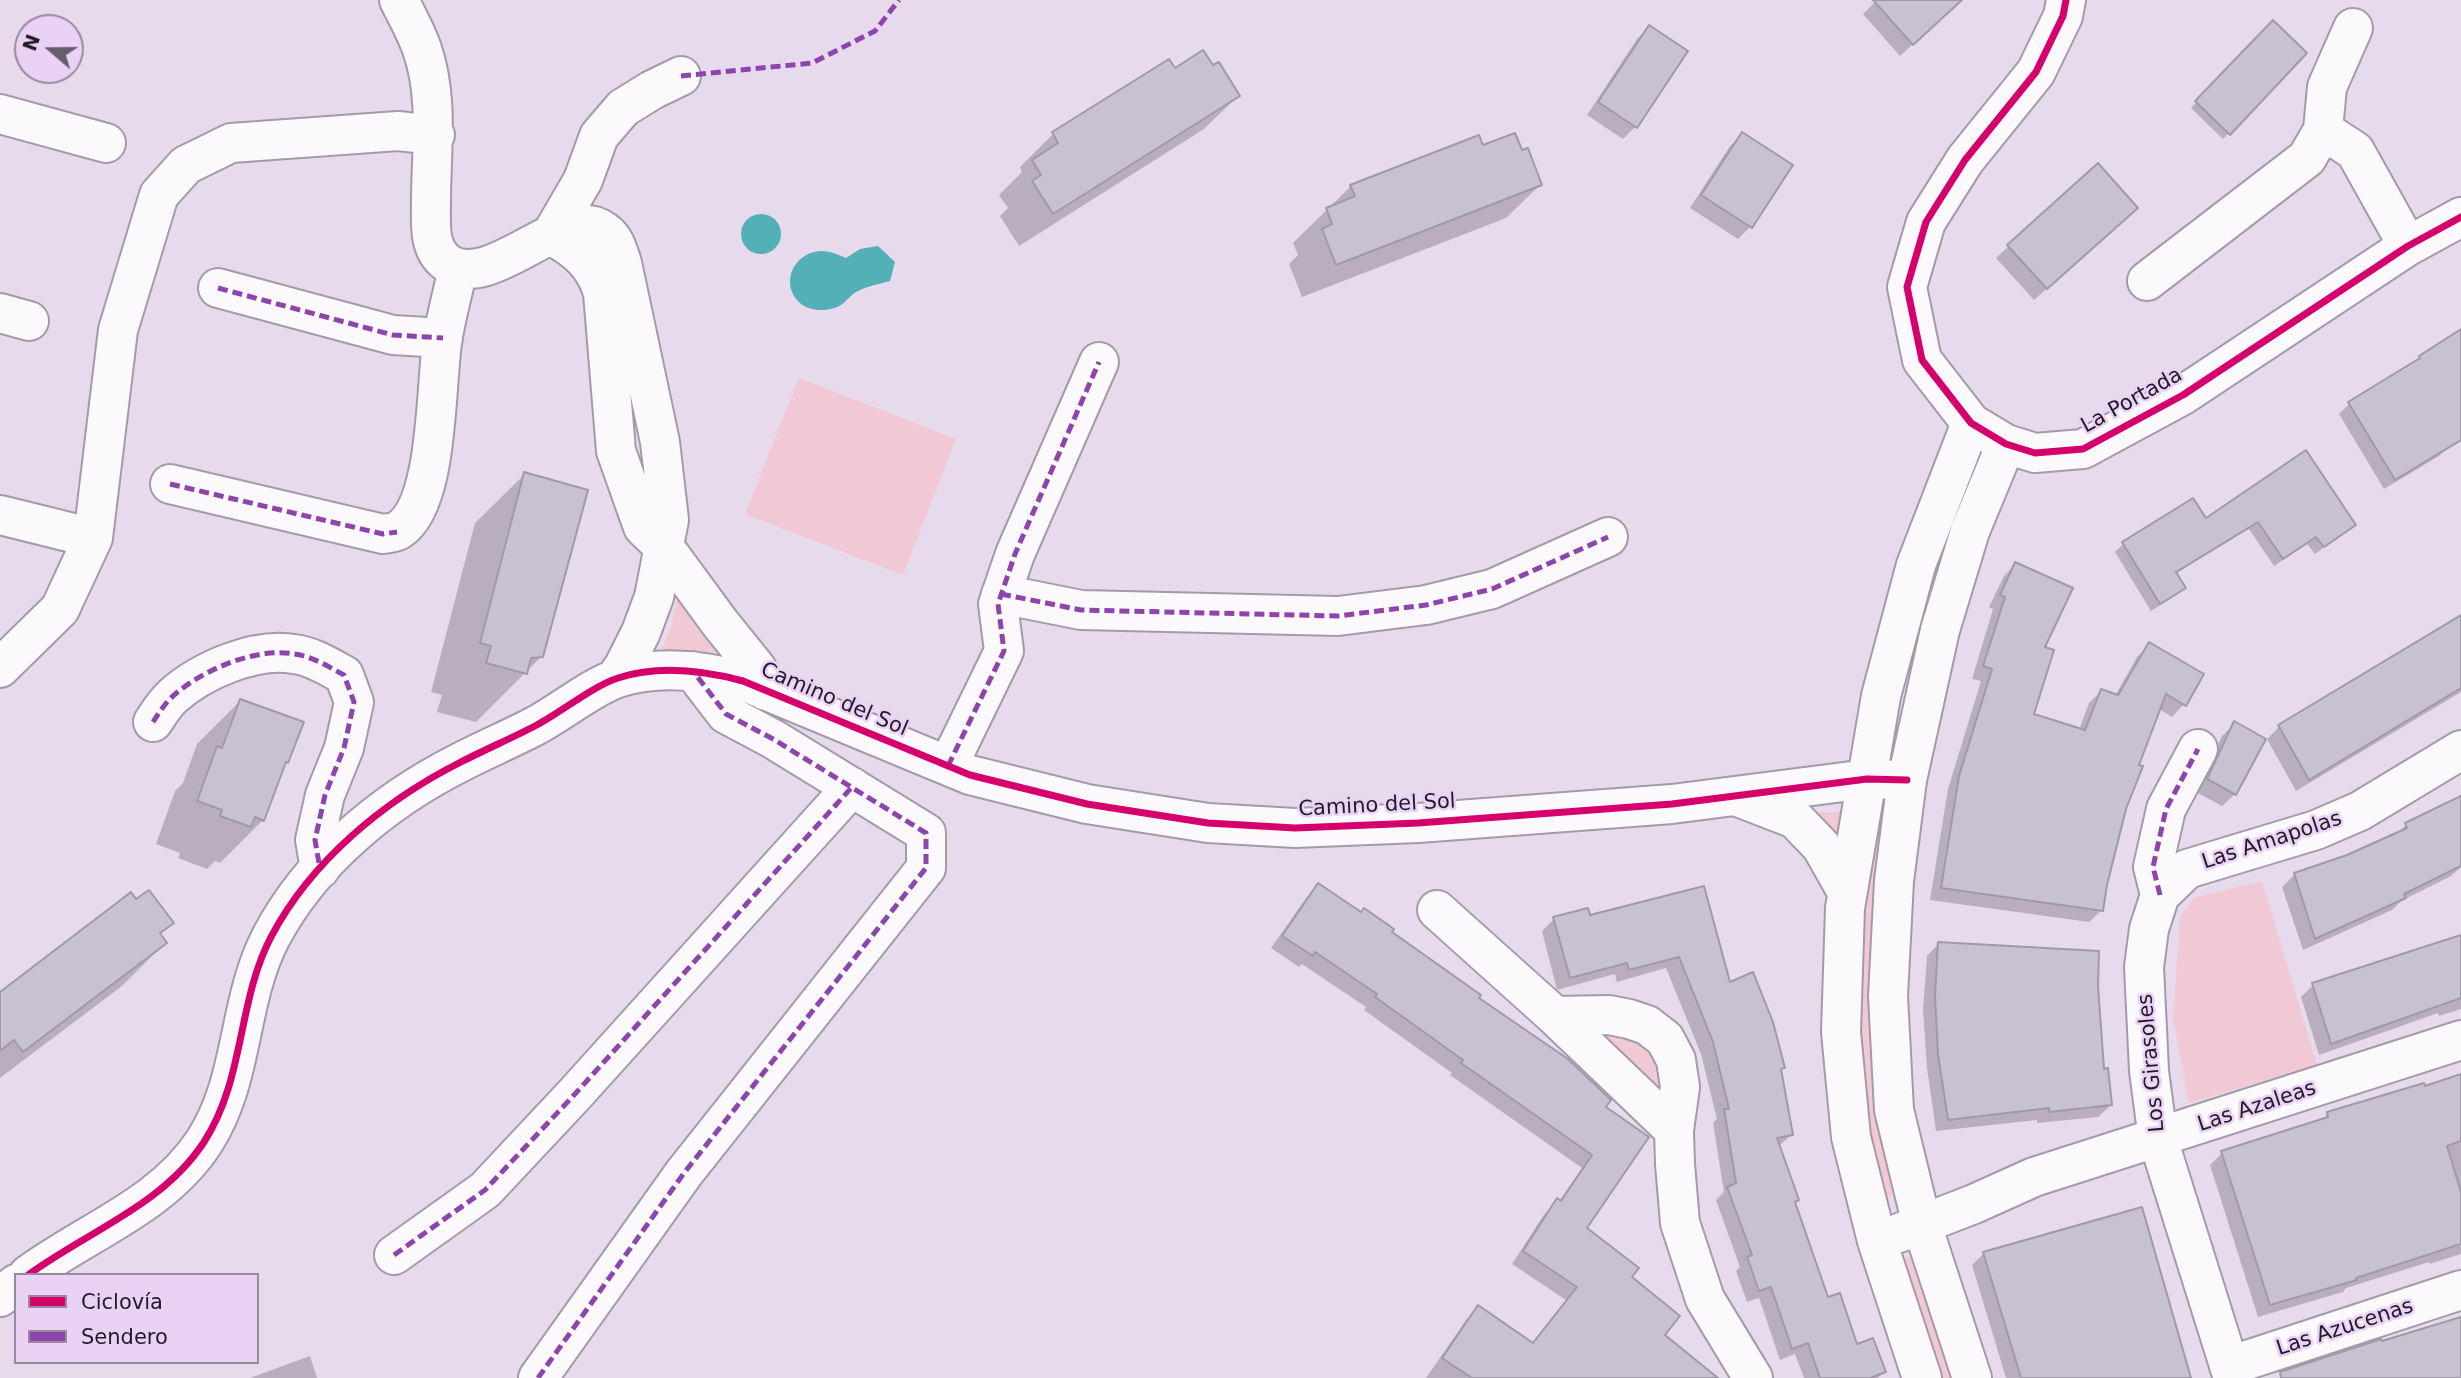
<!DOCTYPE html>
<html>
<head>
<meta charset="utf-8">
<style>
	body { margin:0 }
	#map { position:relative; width:2461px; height:1378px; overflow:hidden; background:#e7daed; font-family:"DejaVu Sans",sans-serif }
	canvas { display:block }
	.legend { position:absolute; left:14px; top:1273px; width:245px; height:91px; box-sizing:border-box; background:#ead2f5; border:2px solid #9a88a3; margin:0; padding:9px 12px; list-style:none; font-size:21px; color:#231a27 }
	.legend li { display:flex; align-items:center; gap:14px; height:35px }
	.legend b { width:35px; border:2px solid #9a88a3 }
	.north { position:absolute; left:14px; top:14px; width:70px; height:70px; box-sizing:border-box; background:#ead2f5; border:2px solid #9a88a3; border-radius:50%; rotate:290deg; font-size:19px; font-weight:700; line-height:28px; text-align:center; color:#231a27 }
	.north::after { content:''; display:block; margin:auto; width:24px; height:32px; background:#685d6c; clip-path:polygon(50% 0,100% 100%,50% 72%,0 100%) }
</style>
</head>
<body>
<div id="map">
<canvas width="2461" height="1378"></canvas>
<ul class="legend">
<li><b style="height:9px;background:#d6006c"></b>Ciclovía</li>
<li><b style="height:9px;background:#8e44ad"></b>Sendero</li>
</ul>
<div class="north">N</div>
</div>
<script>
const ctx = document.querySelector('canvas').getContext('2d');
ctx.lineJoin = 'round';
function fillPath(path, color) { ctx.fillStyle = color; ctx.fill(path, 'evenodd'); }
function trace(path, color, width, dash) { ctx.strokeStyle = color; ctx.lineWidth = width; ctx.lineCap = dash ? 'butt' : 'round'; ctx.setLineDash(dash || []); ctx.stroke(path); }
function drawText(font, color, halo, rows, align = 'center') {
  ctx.font = font + ' "DejaVu Sans",sans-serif'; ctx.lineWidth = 5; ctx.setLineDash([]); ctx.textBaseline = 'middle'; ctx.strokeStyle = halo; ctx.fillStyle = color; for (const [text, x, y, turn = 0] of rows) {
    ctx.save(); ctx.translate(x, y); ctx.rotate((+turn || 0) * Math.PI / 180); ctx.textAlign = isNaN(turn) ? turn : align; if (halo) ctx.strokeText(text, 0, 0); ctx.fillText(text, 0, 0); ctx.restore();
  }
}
const green = new Path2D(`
	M799,378L956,439L903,575L745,514Z
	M679,589L726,651L659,656L671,627Z
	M1845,812L1836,850L1805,813Z
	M1875,833L1886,836L1897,1194L1887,1198L1870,1132L1859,999L1863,907Z
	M2262,881L2317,1065L2189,1103L2173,1018L2180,916L2194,898Z
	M1606,1028L1645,1037L1672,1098L1603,1047L1598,1036Z
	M1911,1256L1957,1378H1942L1903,1259Z`);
const water = new Path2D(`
	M741 234a20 20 0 1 1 40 0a20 20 0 1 1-40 0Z
	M878,246L895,262L890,281C879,284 868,286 858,291C851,294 847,301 841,305C830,312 809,312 800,303C781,286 791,258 814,252C826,249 836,254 846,258L860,249Z`);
const shadow = new Path2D(`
	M1877,0H1961L1900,56L1863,14Z
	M2273,22L2305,53L2223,139L2191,108Z
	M1649,27L1686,52L1635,127L1623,139L1587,115L1637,39Z
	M1168,61L1174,70L1212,68L1238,96L1204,129L1019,246L1000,216L1008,208L999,195L1022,172L1020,167L1053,134Z
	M1743,134L1750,227L1738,239L1690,208L1730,146Z
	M1482,147L1521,152L1540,185L1506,218L1302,297L1289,264L1298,255L1293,243L1351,186Z
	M2123,220L2034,300L1996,258L2009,246Z
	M2461,330V425L2450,445L2439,456L2384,489L2339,414L2349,404L2413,364Z
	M525,474L542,656L476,722L437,712L442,695L431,692L475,523Z
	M2205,521L2354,525L2315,554L2307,544L2274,566L2249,529L2175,574L2183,587L2175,596L2151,611L2115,552L2123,544Z
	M2016,564L2042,648L2032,715L2079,730L2089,703L2101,691L2115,696L2137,657L2150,644L2184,704L2172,717L2159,709L2137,766L2125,809L2105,885L2102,910L2089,922L1930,900L1948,789L1981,681L1972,679L1993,609L1989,607L2004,576Z
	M2461,617V692L2296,791L2267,739L2279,727Z
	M240,701L287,762L282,767L263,820L220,863L215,861L207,869L178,858L180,853L156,844L175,791L183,783L197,744Z
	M2234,724L2235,794L2222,806L2196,792L2222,736Z
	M2461,794V867L2451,876L2401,901L2392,910L2303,950L2282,887L2294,875L2347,857L2395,835L2406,825L2450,803Z
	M1318,886L1389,933L1476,998L1604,1108L1585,1228L1629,1277L1663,1335L1699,1378H1426L1466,1320L1478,1308L1531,1344L1566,1300L1512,1264L1545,1213L1559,1201L1582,1168L1450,1075L1452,1073L1364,1010L1366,1007L1302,964L1299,967L1271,948L1306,898Z
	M1703,888L1729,984L1783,1068L1780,1071L1791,1135L1778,1147L1797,1200L1794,1203L1827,1299L1856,1346L1884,1371L1878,1378H1804L1795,1354L1780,1360L1759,1298L1747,1302L1736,1271L1740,1267L1716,1200L1724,1192L1713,1123L1717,1119L1701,1054L1666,968L1617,982L1615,974L1557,990L1542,931L1554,919L1589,917Z
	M136,902L171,923L159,935L165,943L122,986L0,1078V994Z
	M2461,937V1009L2439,1016L2438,1013L2319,1055L2301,997L2313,985Z
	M1939,943L2096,986L2102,1071L2111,1105L2098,1117L2037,1123V1120L1936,1131L1927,1068L1923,1009L1927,956Z
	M2461,1076V1254L2429,1264V1262L2346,1288L2343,1292L2258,1317L2210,1165L2222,1153L2321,1121L2328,1114Z
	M1984,1253L2190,1378H2006L1972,1265Z
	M310,1356L317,1378H250Z`);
const building = new Path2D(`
	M1873,0H1962L1913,45Z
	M2273,20L2307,53L2230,135L2195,101Z
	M1649,25L1688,51L1637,128L1598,102Z
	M1203,50L1213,65L1219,62L1240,96L1053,214L1032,181L1041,175L1032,160L1058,143L1052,132L1169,59L1175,68Z
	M1742,132L1793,165L1752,228L1701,195Z
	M1515,133L1522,150L1528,148L1542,185L1336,265L1322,229L1332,224L1326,208L1355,196L1350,185L1479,135L1483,145Z
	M2098,163L2138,208L2047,289L2007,245Z
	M2461,329V440L2395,480L2348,402L2420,358L2419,356Z
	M2306,450L2356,525L2324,547L2316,537L2283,559L2258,522L2176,572L2186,588L2160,604L2122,542L2193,498L2206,518Z
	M524,472L588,490L543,657L531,658L527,674L486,663L491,646L480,643Z
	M2015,562L2073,588L2045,647L2054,650L2034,714L2085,730L2101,689L2118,695L2149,642L2204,674L2186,706L2166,694L2139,765L2143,766L2126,809L2107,885L2103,911L1941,888L1959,776L1992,669L1983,666L2005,597L2000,595Z
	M2461,615V688L2309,780L2278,725Z
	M240,699L304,722L288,763L286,762L264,821L255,817L251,827L220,816L222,810L197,801L217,746L222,748Z
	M2234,721L2266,739L2236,795L2207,779Z
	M2461,796V866L2404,894L2406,898L2315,939L2294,873L2347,855L2407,828L2405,823Z
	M1318,883L1361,912L1364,908L1394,929L1392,932L1481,995L1479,998L1568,1059L1611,1100L1606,1107L1649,1137L1587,1228L1639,1268L1632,1277L1680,1316L1665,1335L1718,1378H1472L1442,1358L1478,1305L1533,1343L1577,1287L1523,1251L1557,1198L1561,1201L1592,1155L1461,1063L1463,1060L1375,997L1377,994L1315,952L1313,956L1282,936Z
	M1704,886L1730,982L1753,972L1773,1022L1785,1068L1781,1069L1793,1135L1777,1138L1799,1200L1795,1202L1828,1297L1840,1293L1857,1344L1873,1338L1886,1372L1870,1378H1820L1808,1343L1792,1349L1771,1287L1759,1291L1747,1257L1752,1255L1727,1187L1736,1183L1724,1109H1729L1713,1042L1679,957L1629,970L1627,963L1570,978L1553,917L1588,908L1590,915Z
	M149,890L174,923L160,933L167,943L23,1052L14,1040L0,1051V992L131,892L136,899Z
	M2461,935V998L2331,1044L2312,983Z
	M1938,942L2099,951L2098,986L2104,1069L2108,1068L2112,1105L2049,1112V1108L1948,1120L1938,1055L1935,996Z
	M2461,1074V1141L2447,1146L2461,1192V1244L2356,1278L2357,1280L2270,1305L2221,1151L2328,1117L2327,1112L2424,1083L2425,1086Z
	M2142,1207L2191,1378H2021L1983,1252Z
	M2461,1317V1378H2281L2280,1372L2381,1339L2382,1341Z`);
const minor = new Path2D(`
	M399,0C407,16 416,32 422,49C439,98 431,151 431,202C431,223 428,248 446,262C490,295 565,200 604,231C615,238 618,251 622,263L660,442L669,520L654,597L641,632L624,666L615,679
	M2066,0L2063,16L2036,72L1965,160L1926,222L1907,287L1922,360L1971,423L2006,444L2035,453L2083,449L2183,395L2408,246L2461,217
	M0,114L106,143
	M2323,130L2355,151L2408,246
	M551,235C578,251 594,263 603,293L616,451L643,527L665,548L720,623L757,669L766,691
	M551,235L583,180L599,136L623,108L652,90L681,76
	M2147,281L2307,158L2323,130L2327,87L2353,28
	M218,288L393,335L443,338
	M0,313L29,321
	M170,484L383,534C388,533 395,533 399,530C440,504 435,381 443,336C447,314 453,291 458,269
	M0,515L93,538
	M1001,594L1081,610L1338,616L1426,605L1492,589L1608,537
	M0,668L60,609L93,538L118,330L159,195L186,165L231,143L398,131L435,135
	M153,722C159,713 165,703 173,696C202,670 256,647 294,654C312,656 329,667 344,675L354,702L344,748L325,795L315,840L320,869
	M2198,749L2166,809L2153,867L2160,895L2149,929L2144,967L2149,1071L2158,1139L2233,1378
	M948,766L1004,651L998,604L1015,554L1099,362
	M1738,797L1795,819L1821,846L1847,892
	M2160,895L2187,869L2316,830L2360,811L2461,750
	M1437,910L1555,1016L1609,1015L1629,1019L1647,1025L1665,1039L1676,1060L1680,1087L1674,1130L1675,1164L1680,1223L1705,1299L1753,1378
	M1555,1016L1674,1130
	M1899,1233L1974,1204L2034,1177L2461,1040
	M394,1255L485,1190L575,1094L852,787
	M28,1275C88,1231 162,1206 204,1142C245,1079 237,1002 271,937C311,861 384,801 459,763C484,750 510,739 535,726C560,713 593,686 618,678C658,665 702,670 743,681L970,775L1087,804L1208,823L1295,828L1418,823L1672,804L1867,779L1907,780
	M0,1297L16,1284
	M2229,1366L2461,1290
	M538,1378L684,1173L926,868V833L773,739L726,714L693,671
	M1922,1378L1877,1241L1851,1137L1841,1032L1845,908L1881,696L1916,565L1971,423
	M1972,1378L1922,1225L1894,1110L1888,996L1894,881L1907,780L1940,630L1970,531L2006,444`);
const quiet = new Path2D(`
	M681,76L812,63L875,31L899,0
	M218,288L393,335L443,338
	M170,484L383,534L397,532
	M1001,594L1081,610L1338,616L1426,605L1492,589L1608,537
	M153,722C159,713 165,703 173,696C202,670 256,647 294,654C312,656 329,667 344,675L354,702L344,748L325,795L315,840L320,869
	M948,766L1004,651L998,604L1015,554L1099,362
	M2160,895L2153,867L2166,809L2198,749
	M394,1255L485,1190L575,1094L852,787
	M538,1378L684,1173L926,868V833L773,739L726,714L693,671`);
const cycleway = new Path2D(`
	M2066,0L2063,16L2036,72L1965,160L1926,222L1907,287L1922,360L1971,423L2006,444L2035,453L2083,449L2183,395L2408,246L2461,217
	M28,1275C88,1231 162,1206 204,1142C245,1079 237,1002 271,937C311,861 384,801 459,763C484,750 510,739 535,726C560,713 593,686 618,678C658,665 702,670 743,681L970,775L1087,804L1208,823L1295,828L1418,823L1672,804L1867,779L1907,780`);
const streetNames = [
	["La Portada",2132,401,-29],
	["Camino del Sol",834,700,23],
	["Camino del Sol",1377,806,-3],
	["Las Amapolas",2272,841,-18],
	["Los Girasoles",2152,1063,-95],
	["Las Azaleas",2257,1107,-18],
	["Las Azucenas",2345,1328,-18]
];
fillPath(green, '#f0c9d4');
fillPath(water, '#53b0b6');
fillPath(shadow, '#0003');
fillPath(building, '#c8c1d0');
trace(building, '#a099a8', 2);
trace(minor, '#a49aa9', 42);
trace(minor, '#fbf9fc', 38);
trace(quiet, '#8e44ad', 5, [10, 5]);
trace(cycleway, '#d6006c', 7);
drawText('21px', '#231a27', '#ead2f5', streetNames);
</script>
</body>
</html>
